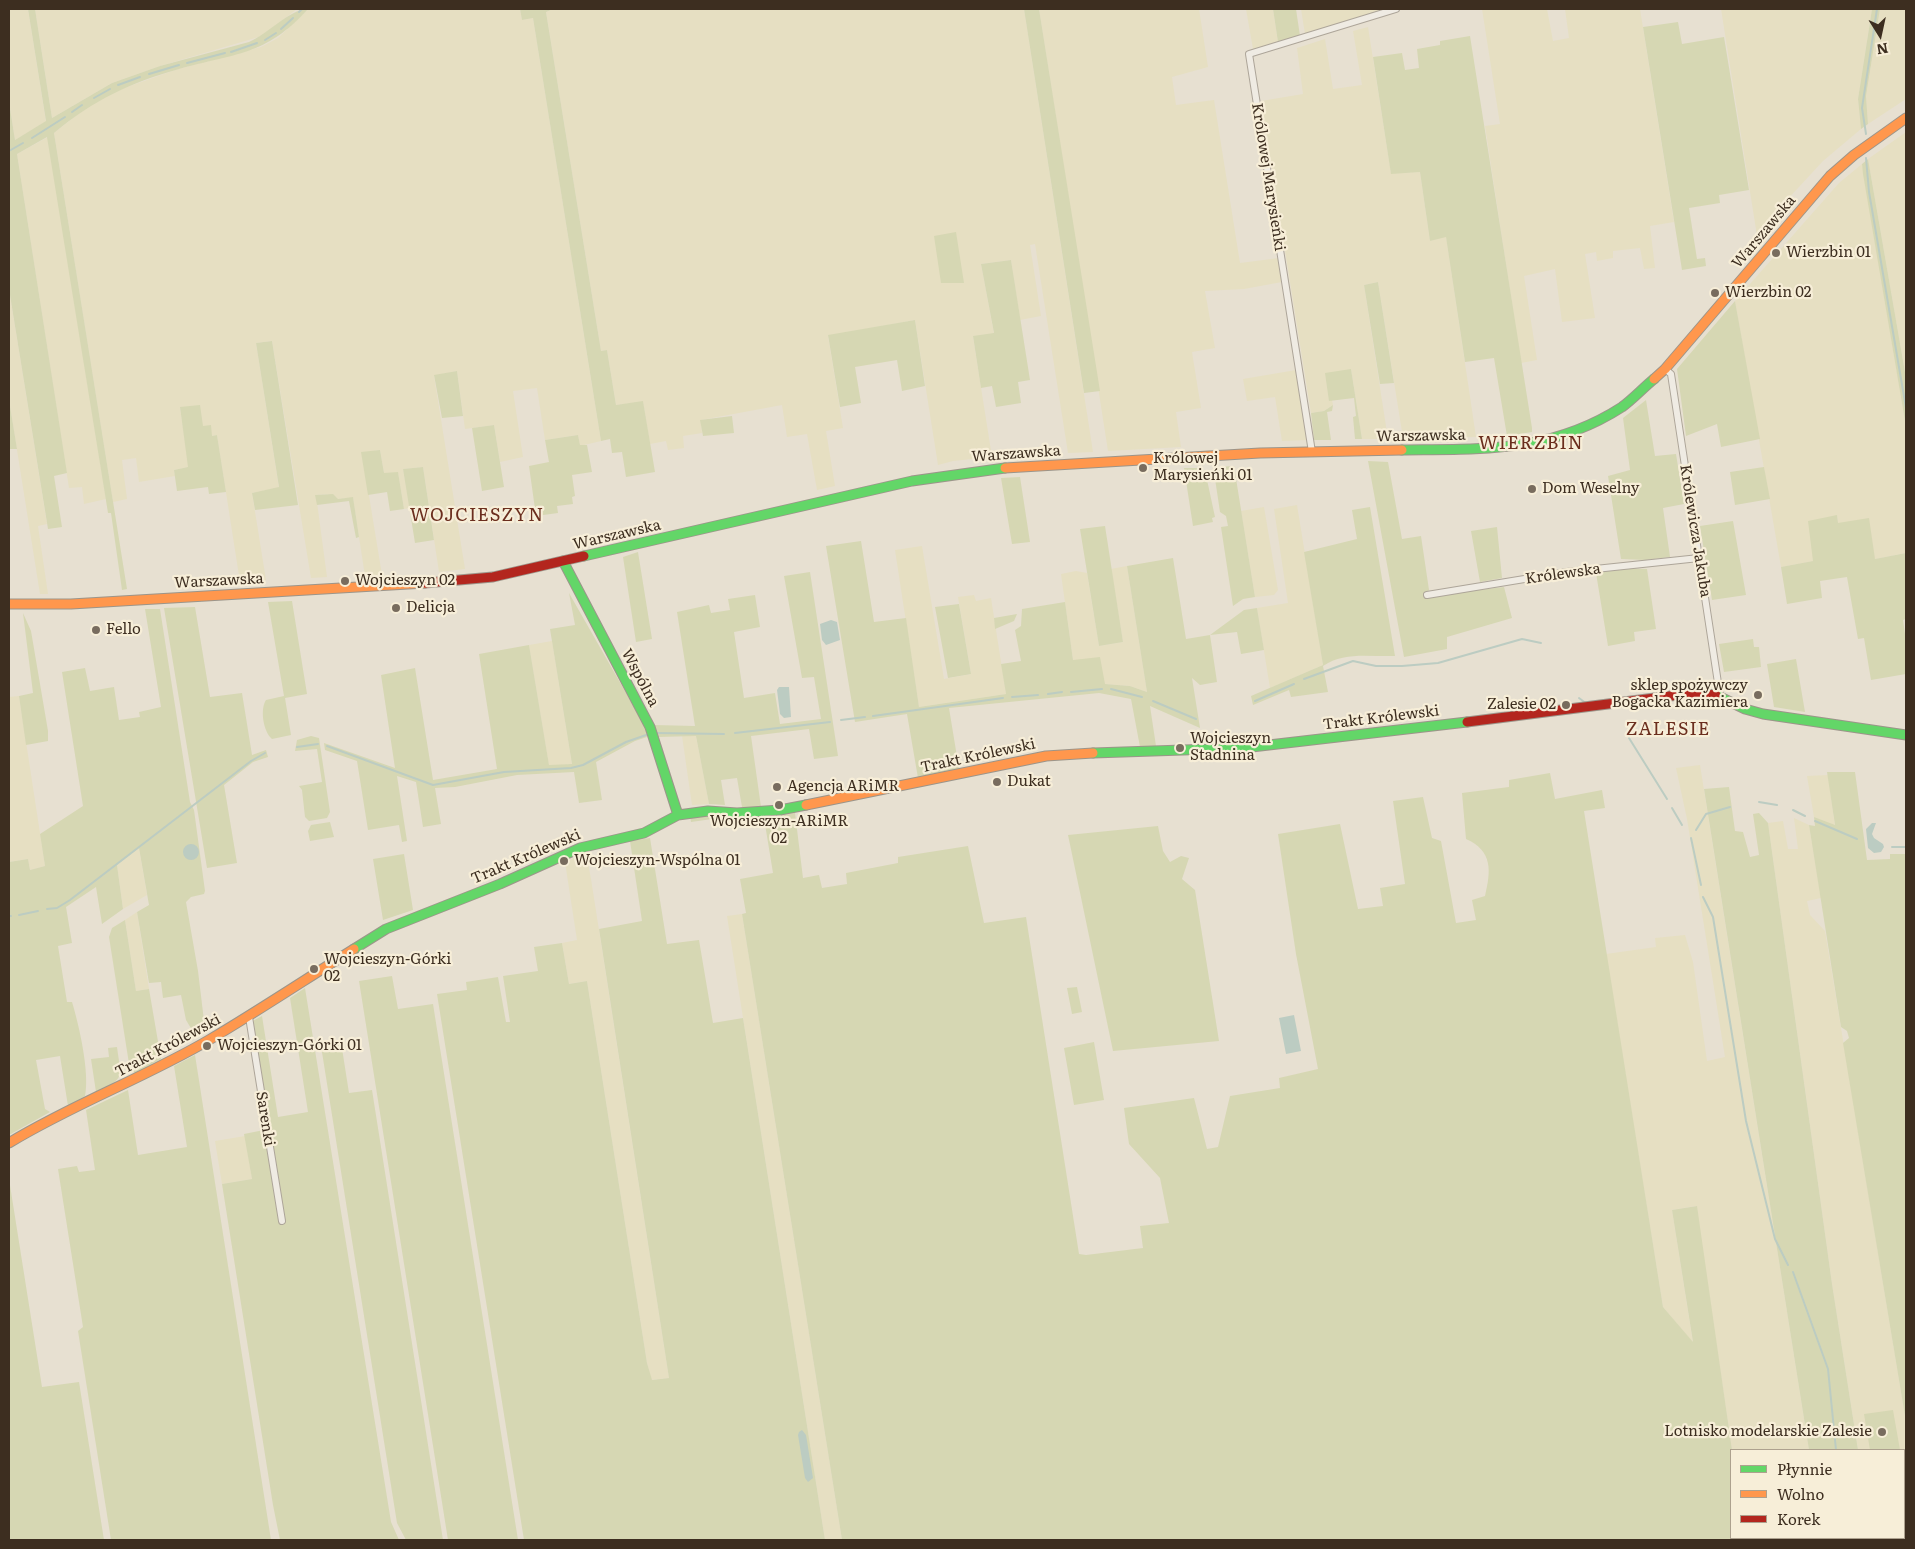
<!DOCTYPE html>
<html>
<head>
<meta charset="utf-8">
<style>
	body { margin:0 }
	#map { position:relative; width:1915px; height:1549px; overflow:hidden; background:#e7e0d1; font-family:Literata,serif }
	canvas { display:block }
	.frame { position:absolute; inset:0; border:10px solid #3d2e20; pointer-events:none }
	.legend { position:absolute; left:1730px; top:1449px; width:175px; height:90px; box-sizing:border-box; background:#f7eed8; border:1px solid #ada18e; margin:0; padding:6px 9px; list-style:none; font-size:15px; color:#3d2e20 }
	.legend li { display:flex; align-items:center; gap:10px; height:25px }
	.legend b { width:25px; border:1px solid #ada18e }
	.north { position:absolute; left:1855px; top:10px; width:50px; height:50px; -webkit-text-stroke:4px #f7eed8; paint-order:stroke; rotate:170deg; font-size:14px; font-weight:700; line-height:20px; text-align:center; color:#3d2e20 }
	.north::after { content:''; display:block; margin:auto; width:18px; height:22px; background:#3d2e20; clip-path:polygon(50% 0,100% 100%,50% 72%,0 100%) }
</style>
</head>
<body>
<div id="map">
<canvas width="1915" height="1549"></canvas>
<div class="frame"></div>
<ul class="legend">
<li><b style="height:6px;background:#63d668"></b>Płynnie</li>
<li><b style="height:6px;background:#ff974d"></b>Wolno</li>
<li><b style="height:6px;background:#b3261e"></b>Korek</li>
</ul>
<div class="north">N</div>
</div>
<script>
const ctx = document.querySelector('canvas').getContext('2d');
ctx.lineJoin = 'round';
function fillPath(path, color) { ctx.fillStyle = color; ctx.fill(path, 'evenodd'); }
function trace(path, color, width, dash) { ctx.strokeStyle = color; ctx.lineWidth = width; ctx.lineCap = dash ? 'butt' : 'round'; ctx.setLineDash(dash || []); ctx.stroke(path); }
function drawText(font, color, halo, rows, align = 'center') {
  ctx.font = font + ' Literata,serif'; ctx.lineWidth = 4.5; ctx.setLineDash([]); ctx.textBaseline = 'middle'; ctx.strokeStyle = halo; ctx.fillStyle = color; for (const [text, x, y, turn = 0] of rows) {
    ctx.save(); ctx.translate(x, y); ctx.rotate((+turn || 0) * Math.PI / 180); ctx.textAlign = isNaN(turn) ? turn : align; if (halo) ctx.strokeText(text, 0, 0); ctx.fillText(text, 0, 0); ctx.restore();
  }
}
const farmland = new Path2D(`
	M9,9H28L46,122L15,140L9,102Z
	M35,9H297L262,36L160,66L112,83L52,118Z
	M308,9H520L522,20L533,18L601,441L580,446L578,435L545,440L537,388L513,391L523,457L500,462L494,425L465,429L457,371L434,376L465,569L439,572L423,467L403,469L410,508L404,509L398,473H384L380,450L362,453L382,575L365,576L353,498L338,499L329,494L316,495L327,577L311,578L272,341L256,343L279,488L252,493L266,580L240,582L217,435L212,436L180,408L189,467L174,470L175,476L139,482L136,458L122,460L127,499L113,502L54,133L87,107L113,92L178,69L261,47L278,38Z
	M553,9H1024L1093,452L1068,453L1035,244L1030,245L1041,316L1020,320L1011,260L981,264L994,334L973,337L992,457L953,461L938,465L915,320L828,336L843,428L826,431L835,486L817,490L807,434L787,437L782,405L701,420L702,433L683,436L684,448L668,450L666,441L650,444L643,402L616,405L607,350L601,351L546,12Z
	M1039,9H1199L1208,67L1172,77L1176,105L1214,100L1240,263L1279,258L1282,282L1244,289L1205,291L1215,348L1192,352L1201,408L1176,412L1181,447L1108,451Z
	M1246,9H1273L1278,42L1253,49Z
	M1301,9H1382V10L1305,34Z
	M1482,9H1547L1553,41L1569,38L1565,9H1640L1674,222L1650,226L1655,268L1644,269L1640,248L1613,251V258L1597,261L1596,252L1585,254L1595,318L1562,322L1555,269L1524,276L1537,360L1521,363L1485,126L1500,124Z
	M1721,9H1872L1858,99L1861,129L1823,161L1786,201L1758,242Z
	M1880,9H1906V99L1868,124L1866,96Z
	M1368,27L1391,173L1420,172L1430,241L1446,236L1476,437L1403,438L1378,282L1364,285L1388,439H1362L1351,369L1329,401L1332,400L1333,405L1324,411L1311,413L1261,101L1303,94L1297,48L1325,39L1333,89L1362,85L1353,31Z
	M1906,132V378L1868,159Z
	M48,137L106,499L84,504L82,487L69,488L17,154Z
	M1862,164L1906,427V553L1875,559L1838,523L1837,515L1814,561L1781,567L1735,301L1839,183Z
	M9,289L47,524L38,526L48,594H40L9,400Z
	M1296,370L1307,440L1282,441L1275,397L1247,401L1243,379Z
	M1297,505L1323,665L1270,688L1257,608L1288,603L1274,509Z
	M1264,507L1278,590L1274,595L1255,597L1241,511Z
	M922,546L944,679L971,674L958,597L974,595L976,601L991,598L1006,694L919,707L895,550Z
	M1127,566L1147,692L1130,686L1105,684L1073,660L1061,574L1076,571L1087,573L1099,646L1123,642L1111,569Z
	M552,641L572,764L549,766L529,645Z
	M19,696L45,866L30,870L28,859L9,862V697Z
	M682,736H696L709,804L692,805Z
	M1700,765L1809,1450H1732L1696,1206L1672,1210L1693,1343L1663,1307L1606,954L1656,947L1655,938L1685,935L1693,962L1707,1061L1725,1057L1687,819L1676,768Z
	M1828,775L1835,826L1814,817L1807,776Z
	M1794,818L1809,825L1821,898L1807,901L1810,915L1825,931L1906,1422V1540L1892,1538H1904V1450H1858L1832,1284L1768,823L1783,821L1788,849H1798Z
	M139,848L147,895L123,909L117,865Z
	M586,852L591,879L669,1378L651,1380L647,1363L587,981L569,984L562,943L577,940L565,862Z
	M137,912L149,989L136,991L125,920Z
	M742,914L842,1540H825L727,916Z
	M245,1136L252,1179L222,1184L215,1141Z
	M1745,1538H1865L1871,1540H1745Z`);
const green = new Path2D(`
	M28,9H35L52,118L112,83L160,66L249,42C268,34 290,9 308,9C266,56 235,53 179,69C129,83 94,100 54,133L127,589L122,590L111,513H108L47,137L17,154L67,473L54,476L62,527L48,529L9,289V102L15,140L46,121Z
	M520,9H553L546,12L601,351L607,350L616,405L643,401L655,472L626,477L622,452L612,453L610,439L601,441L533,18L522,20Z
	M1024,9H1039L1100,391L1084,393Z
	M1273,9H1296L1300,36L1278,42Z
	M1872,9H1880L1866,96L1868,124L1861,129L1858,99Z
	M1678,22L1682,44L1724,37L1749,190L1719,195L1720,203L1689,208L1697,259L1705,258L1706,266L1682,270L1643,27Z
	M1470,36L1532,428V432L1507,436L1494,358L1465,362L1446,237L1430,241L1420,172L1391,174L1373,57L1402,53L1405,70L1419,68L1417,49L1440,45V41Z
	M1868,159L1906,378V427L1863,174L1862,164Z
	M956,232L964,283H941L934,236Z
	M1011,260L1030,380L1018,382L1021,403L996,407L992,386L981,388L973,336L994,333L981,264Z
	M1378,282L1394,383L1380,384L1364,285Z
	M1735,301L1760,439L1721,447L1717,424L1686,436L1677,369Z
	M915,320L925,386L902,391L897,360L855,367L861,403L840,407L828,335Z
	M272,341L298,505L255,510L252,493L279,487L256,343Z
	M1351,369L1362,439H1355L1353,417L1356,416L1354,398L1329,401L1325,373Z
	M457,371L463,416L442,418L434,375Z
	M9,400L17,449H9Z
	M1646,400L1655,456L1676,454L1684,504L1663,508L1670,557L1646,560L1621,559L1608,476L1630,470L1623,418Z
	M200,405L203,426L211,425L212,436L217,435L226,492L209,494L208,487L177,491L174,470L188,467L180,407Z
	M1333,405L1332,411L1327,412L1331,440H1314L1311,413L1324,411Z
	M732,416L734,433L703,436L700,420Z
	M494,425L504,487L482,491L472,428Z
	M578,435L580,445H587L592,472L572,475L575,496L572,497L573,504L557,506L558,513L536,516L529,466L549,462L545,440Z
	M380,450L384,473L398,472L404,509L390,511L387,492L368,495L361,452Z
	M1368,461L1388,462L1402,539L1421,536L1429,590L1425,596L1504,587L1512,618L1447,637V649L1404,657Z
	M1234,466L1255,597L1243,599L1233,606L1221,527L1228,526L1226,516L1220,512L1214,472L1218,467Z
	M423,467L434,540L415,543L403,469Z
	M1764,467L1770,499L1735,505L1730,472Z
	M1184,468H1198L1206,475L1215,517L1212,518L1213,522L1193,526Z
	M1020,477L1030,542L1012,544L1001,478Z
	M333,494L338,499L353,497L359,537L356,538L349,501L317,505L315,495Z
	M1370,507L1395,656C1371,657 1344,651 1323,666L1328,692L1291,697L1289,690L1253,705L1251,696L1323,665L1304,552L1357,539L1352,510Z
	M1837,515L1838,523L1869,518L1875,559L1906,553V619L1903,620L1906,641V674L1871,680L1864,638L1858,639L1847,577L1820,581L1822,598L1787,604L1781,567L1813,561L1808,521Z
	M1733,521L1746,595L1712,600L1700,526Z
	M1105,526L1123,642L1099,646L1080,529Z
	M1497,527L1502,578L1480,582L1471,531Z
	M861,541L874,622L906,618L919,707L1006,694L1001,664L1021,661L1015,630L1021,626L1022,609L1065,602L1073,660L1100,657L1105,684L1130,686L1147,692L1127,566L1173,558L1186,639L1210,635L1244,610L1257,608L1264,650L1241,654L1237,632L1210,635L1217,682L1200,685L1192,678L1200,728L1150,706L1156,746L1140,747L1131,699L1099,693L949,708L959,769L918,778L907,714L855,722L826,546Z
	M638,552L652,639L636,642L623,557Z
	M1623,568L1647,569L1656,629L1634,632L1635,641L1608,646L1596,573Z
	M810,572L838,756L814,759L809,729L751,736L761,807H742L737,778L721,780L725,805L709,804L696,736L658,737L654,725L695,726L677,612L709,605L711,613L730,610L728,599L755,595L760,627L734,632L744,698L775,693L780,724L821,719L814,677L802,678L784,576Z
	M569,593L646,728L647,737L635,741L596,762L602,800L579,803L574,772L517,775L455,787L435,788L441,824L423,827L416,782L397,776L407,841L402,842L399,825L368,830L357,761L325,750L324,743L395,768L381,675L415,668L433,780L497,769L479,654L529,645L549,765L572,764L550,629L575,625Z
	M292,601L307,694L285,698L291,735L272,739C263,731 260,709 266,700L284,696L268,602Z
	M959,604L971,674L948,678L935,607Z
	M195,607L210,697L242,693L252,755L266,750L268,757L253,762L224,785L237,863L207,868L164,608Z
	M145,609H160L190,802L194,810L205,891L204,894L191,897L186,902L198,971L205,1029L195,1035L186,1020L181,995L163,998L161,982L149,983L137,912L149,905L139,848L117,865L123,909L102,924L96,887L66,907L72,943L58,946L67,1002H72C79,1025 90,1073 85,1096L68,1106L60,1056L36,1060L45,1109L50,1112L9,1135V862L28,859L30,870L45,866L40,834L83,806L62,672L85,668L90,691L114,687L119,720L140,717L139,712L161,707Z
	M23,613L31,631L48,731V741L26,745L19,696L33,693Z
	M1017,614L1014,621L995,629L994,618Z
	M1753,639L1754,647H1759L1761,667L1724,672L1719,644Z
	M1796,659L1805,712L1774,707L1767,664Z
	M311,736L319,738L330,812L327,818L309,821L305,817L302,790L299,786L322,782L317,749L295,751L297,740Z
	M1827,772H1855L1867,860L1890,859V854H1906V1422L1843,1043L1849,1038L1847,1031L1841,1027L1809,825L1815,826L1814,817L1835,825Z
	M1550,773L1555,799L1602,790L1605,808L1584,811L1663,1307L1693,1342L1672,1210L1697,1206L1732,1450L1731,1538H1745V1540H842L742,914L746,913L740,879L773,873L764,818L795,813L803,878L819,875L822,888L847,884L846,873L898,863V857L968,846L984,923L1026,917L1079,1254L1086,1255L1143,1248L1140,1226L1169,1223L1160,1178L1129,1144L1124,1108L1194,1098L1207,1149L1218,1147L1230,1096L1280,1088L1279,1078L1318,1069L1296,954L1278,834L1340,824L1358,909L1383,906L1380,888L1405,884L1393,801L1423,797L1432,838L1441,841L1456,923L1476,920L1472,900L1485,896C1491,871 1493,851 1466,839L1462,793L1509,787V780Z
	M1729,787L1735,831L1743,832L1750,857L1759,855L1753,814L1759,813L1768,823L1832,1284L1858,1450H1809L1704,789Z
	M695,815L730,816V820L716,823L712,819L691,822L690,816Z
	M330,822L334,837L310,841L308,831L311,825Z
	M1158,826L1163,851L1170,862L1181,856L1189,858L1182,879L1195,890L1219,1041L1113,1051L1068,835Z
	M650,838L667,944L699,940L713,1023L743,1018L825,1540H524L437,994L467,990L466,982L498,977L506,1022H510L503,976L538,971L534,947L562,943L569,984L587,981L647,1363L652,1380L669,1378L599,929L642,921L630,841Z
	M404,854L413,910L383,920L373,859Z
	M125,920L136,991L149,989L161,1059L135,1073L130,1070L109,937L112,928Z
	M392,976L398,1009L433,1004L518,1540H448L359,981Z
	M1077,987L1082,1012L1072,1014L1067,988Z
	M305,988L391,1522L399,1540H280L273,1505L222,1184L252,1179L244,1134L264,1130L247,1024L262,1016L278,1117L308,1112L290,998Z
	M341,1042L349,1093L372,1090L443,1540H406L397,1523L321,1046Z
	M1094,1042L1104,1100L1074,1105L1064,1048Z
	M117,1047C121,1078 126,1078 96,1092L91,1059L109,1057L108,1048Z
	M195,1055L271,1540H111L78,1331L83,1327L58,1169L77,1166L79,1172L95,1170L86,1110L128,1090L138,1155L187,1147L174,1066Z
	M9,1179L42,1387L79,1382L104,1540H9Z
	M1893,1410L1900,1450H1870L1864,1414Z`);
const water = new Path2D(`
	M831,620L837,622L840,640L826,645L822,640L820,624Z
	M779,687H789L791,717L784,718L780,714L777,690Z
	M1872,823H1876L1872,834L1874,838L1883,844L1884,847L1881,852L1874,853L1868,848L1866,829Z
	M183 852a8 8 0 1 1 16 0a8 8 0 1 1-16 0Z
	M1294,1015L1301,1051L1286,1054L1279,1018Z
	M802,1430L806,1435L813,1478L808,1482L805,1478L798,1435L799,1432Z`);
const stream = new Path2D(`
	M299,12L302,9
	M281,29L293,18
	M265,40L276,33
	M231,52L257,43
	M187,63L225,53
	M149,74L179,65
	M118,85L140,77
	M94,98L110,89
	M72,112L82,105
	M1866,134L1862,108L1877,9
	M32,138L65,117
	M9,151L23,143
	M1866,158L1869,192L1906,408
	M1304,679L1353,661L1376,666H1402L1438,663L1522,639L1541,643
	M1111,689L1142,697
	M1071,692L1102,689
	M1048,694L1062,692
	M1012,697L1038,695
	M1579,698L1587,704
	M1153,701L1196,719
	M1255,701L1294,684
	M873,716L1003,698
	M841,720L865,717
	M656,733L724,734
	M735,733L830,722
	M1629,738L1667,799
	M327,746L433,785L504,772L571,768L583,765L626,742L649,734
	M297,747L318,744
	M1759,802L1777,805
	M1672,808L1682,825
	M1793,810L1805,816
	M1815,821L1857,839
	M1696,830L1706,814L1730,807
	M1691,838L1701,885
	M1892,847H1906
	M1703,897L1713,917L1746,1121L1775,1239L1788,1265
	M47,909L57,908L70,900L251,761L265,753
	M19,915L38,911
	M9,916H11
	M1793,1272L1828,1369L1836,1450
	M349,1540H372
	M1844,1540V1538`);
const street = new Path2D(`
	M1665,369L1671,374L1720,696
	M1312,452L1249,54L1396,9
	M1427,595L1567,572L1699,558
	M249,1017L282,1221`);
const fast = new Path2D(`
	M1402,450C1482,449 1551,453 1622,407C1633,399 1643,388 1654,379
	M584,556L912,481L1005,468
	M563,561L650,727L678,815
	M1716,695L1745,709L1763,714L1906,735
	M1093,753L1243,748L1467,722
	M354,949L386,929L500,884L580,848L644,833L678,815L708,811L737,813L780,810L806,805`);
const slow = new Path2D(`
	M1654,379L1665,369L1830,176L1854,155L1906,118
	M1005,468L1260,453L1402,450
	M9,604H71L425,583
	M806,805L1046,756L1093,753
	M9,1143C73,1104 144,1078 209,1040C258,1011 306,979 354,949`);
const jam = new Path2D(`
	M425,583L493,577L584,556
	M1467,722L1694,693L1716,695`);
const markers = [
	[1776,253,5,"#786c5e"],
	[1715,293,5,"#786c5e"],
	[1143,468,5,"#786c5e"],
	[1532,489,5,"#786c5e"],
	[345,581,5,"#786c5e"],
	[396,608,5,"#786c5e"],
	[96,630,5,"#786c5e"],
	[1758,695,5,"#786c5e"],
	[1566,705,5,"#786c5e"],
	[1180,748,5,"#786c5e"],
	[997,782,5,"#786c5e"],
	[777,787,5,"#786c5e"],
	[779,805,5,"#786c5e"],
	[564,861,5,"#786c5e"],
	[314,969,5,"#786c5e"],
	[207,1046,5,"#786c5e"],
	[1882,1432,5,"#786c5e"]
];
const streetNames = [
	["Królowej Marysieńki",1268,177,81],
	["Warszawska",1764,232,-50],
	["Warszawska",1421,436,-1],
	["Warszawska",1016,454,-4],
	["Królewicza Jakuba",1695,531,81],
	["Warszawska",617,535,-13],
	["Królewska",1563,574,-8],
	["Warszawska",219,581,-3],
	["Wspólna",640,678,62],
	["Trakt Królewski",1381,718,-7],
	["Trakt Królewski",978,756,-12],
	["Trakt Królewski",526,857,-23],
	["Trakt Królewski",168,1046,-28],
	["Sarenki",265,1119,81]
];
const poiNames = [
	["Wierzbin 01",1786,253],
	["Wierzbin 02",1725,293],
	["Królowej",1153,459],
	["Marysieńki 01",1153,476],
	["Dom Weselny",1542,489],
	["Wojcieszyn 02",355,581],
	["Delicja",406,608],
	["Fello",106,630],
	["sklep spożywczy",1748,686,"right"],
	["Bogacka Kazimiera",1748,703,"right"],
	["Zalesie 02",1556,705,"right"],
	["Wojcieszyn",1190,739],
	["Stadnina",1190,756],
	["Dukat",1007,782],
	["Agencja ARiMR",787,787],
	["Wojcieszyn-ARiMR",779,822,"center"],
	["02",779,839,"center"],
	["Wojcieszyn-Wspólna 01",574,861],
	["Wojcieszyn-Górki",324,960],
	["02",324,977],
	["Wojcieszyn-Górki 01",217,1046],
	["Lotnisko modelarskie Zalesie",1872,1432,"right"]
];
const quarterNames = [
	["WIERZBIN",1531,444],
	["WOJCIESZYN",477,516],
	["ZALESIE",1668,730]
];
fillPath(farmland, '#e6dfc2');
fillPath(green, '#d6d7b3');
fillPath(water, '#bcccc2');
trace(stream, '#bcccc2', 2);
trace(street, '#ada599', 8);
trace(fast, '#9c958a', 11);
trace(slow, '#9c958a', 11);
trace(jam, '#9c958a', 11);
trace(street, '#efebe3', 6);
trace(fast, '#63d668', 9);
trace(slow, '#ff974d', 9);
trace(jam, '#b3261e', 9);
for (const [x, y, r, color] of markers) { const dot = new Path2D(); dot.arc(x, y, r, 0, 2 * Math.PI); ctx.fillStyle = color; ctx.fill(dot); trace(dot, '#f7eed8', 2); }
drawText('15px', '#3d2e20', '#f7eed8', streetNames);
drawText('15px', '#3d2e20', '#f7eed8', poiNames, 'left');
ctx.letterSpacing = '1px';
drawText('18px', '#6b2e1e', '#f7eed8', quarterNames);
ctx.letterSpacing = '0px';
</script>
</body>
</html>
